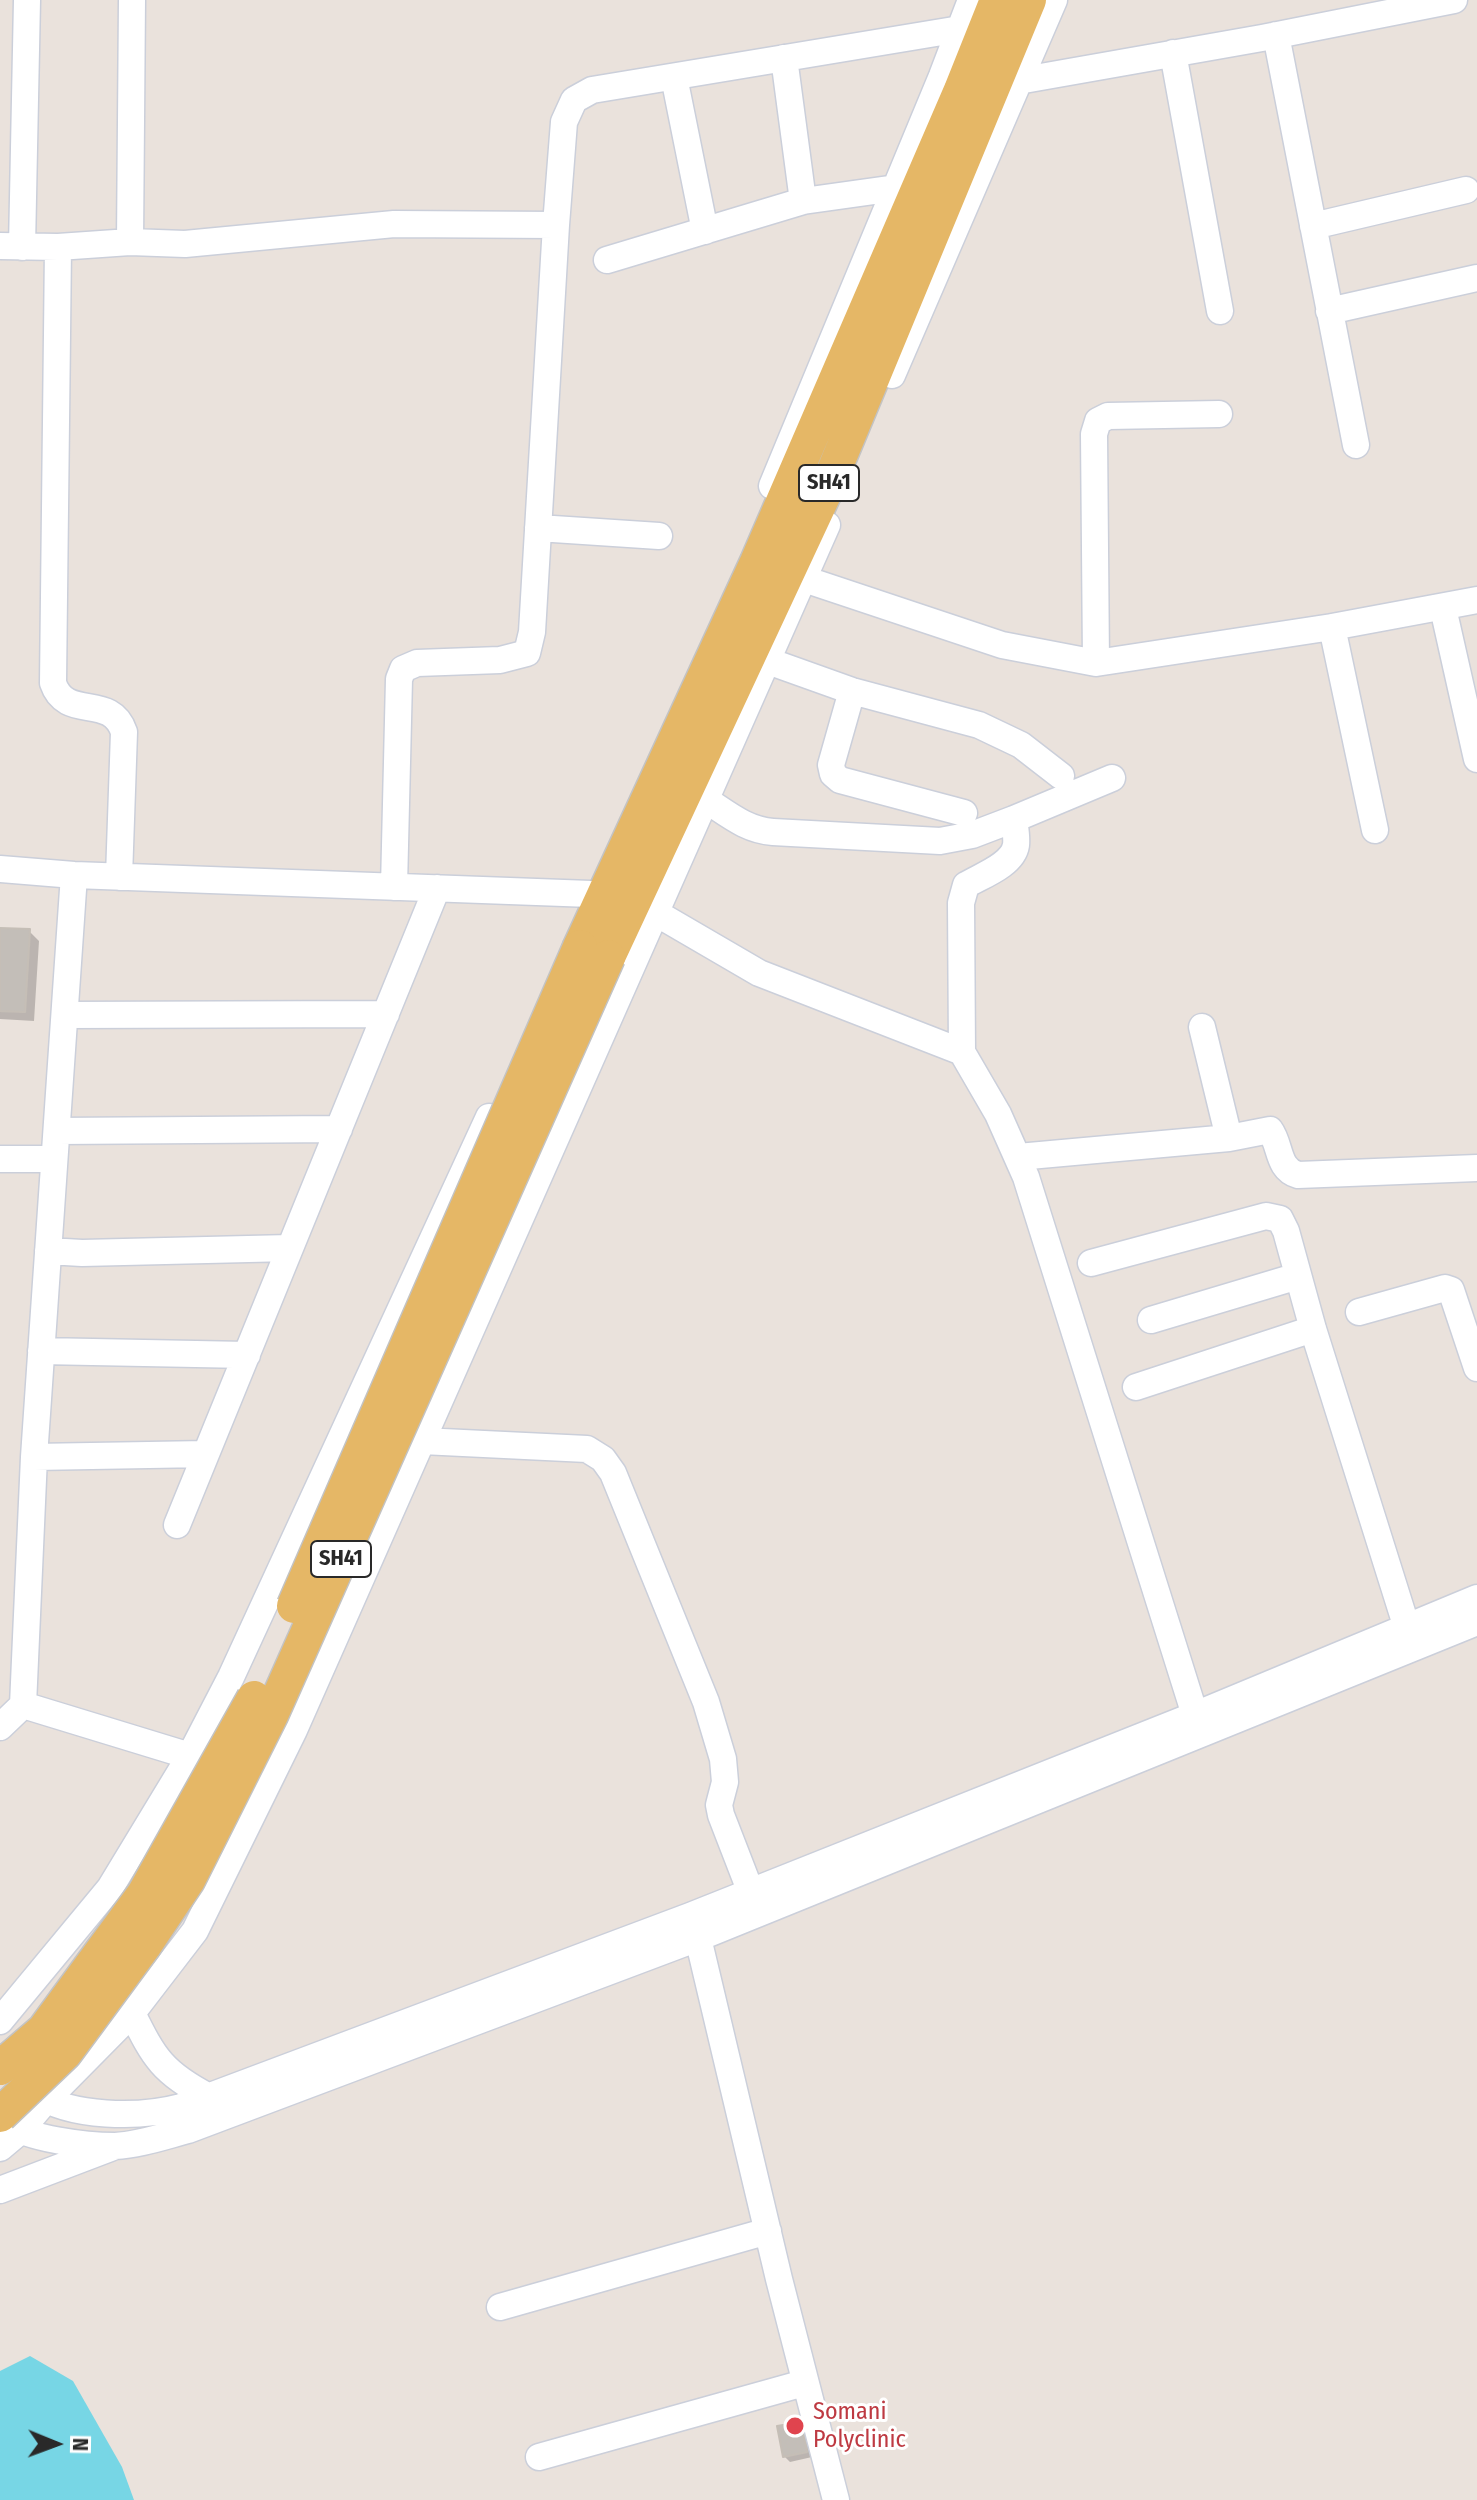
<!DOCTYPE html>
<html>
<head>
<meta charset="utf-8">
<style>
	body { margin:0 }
	#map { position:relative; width:1477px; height:2500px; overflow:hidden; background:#eae2dc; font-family:"Fira Sans Condensed",sans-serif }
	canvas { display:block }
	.north { position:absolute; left:16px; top:2404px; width:80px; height:80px; -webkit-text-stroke:6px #fff; paint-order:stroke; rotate:91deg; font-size:22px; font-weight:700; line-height:32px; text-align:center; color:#292929 }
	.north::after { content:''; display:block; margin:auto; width:28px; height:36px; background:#292929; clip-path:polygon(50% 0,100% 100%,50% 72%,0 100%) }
</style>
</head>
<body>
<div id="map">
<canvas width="1477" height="2500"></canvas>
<div class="north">N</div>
</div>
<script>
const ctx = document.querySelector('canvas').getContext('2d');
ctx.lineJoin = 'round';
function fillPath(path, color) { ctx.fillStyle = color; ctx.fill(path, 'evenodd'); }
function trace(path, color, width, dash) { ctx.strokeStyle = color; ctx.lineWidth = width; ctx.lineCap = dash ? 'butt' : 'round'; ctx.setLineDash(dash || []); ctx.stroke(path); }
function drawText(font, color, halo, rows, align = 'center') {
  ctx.font = font + ' "Fira Sans Condensed",sans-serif'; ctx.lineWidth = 6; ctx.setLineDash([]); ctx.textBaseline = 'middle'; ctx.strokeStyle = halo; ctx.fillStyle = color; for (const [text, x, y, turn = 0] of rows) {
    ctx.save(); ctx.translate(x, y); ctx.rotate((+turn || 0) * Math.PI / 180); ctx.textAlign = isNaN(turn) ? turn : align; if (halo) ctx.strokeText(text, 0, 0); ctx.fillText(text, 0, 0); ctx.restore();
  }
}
const water = new Path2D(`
	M30,2356L73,2381L122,2467L134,2500H0V2371Z`);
const shadow = new Path2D(`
	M0,930L29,931L39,941L34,1021L0,1019Z
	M801,2424L807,2430L812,2457L790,2462L784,2456Z`);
const building = new Path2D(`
	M0,928L30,929L25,1012L0,1011Z
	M801,2422L807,2452L783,2457L777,2426Z`);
const minor = new Path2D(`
	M1276,35L1356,445
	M1173,53L1220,311
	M784,58L803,201
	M674,77L705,231
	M1018,81L1262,38L1454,0
	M1313,226L1466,190
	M130,242L132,0
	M0,246L58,247L130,242L185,244L394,224L556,225L564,122L574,100L592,90L960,29
	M22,247L27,0
	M58,247L53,683C66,722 111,692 124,732L119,877
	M607,260L803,201L896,188
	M1329,311L1477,278
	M892,375L1054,0
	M772,486L942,76L971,0
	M538,528L659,536
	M804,579L1002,645L1096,663L1332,627L1477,600
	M1443,608L1477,759
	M1332,627L1375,830
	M768,661L852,691L979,725L1021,745L1061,776
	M1096,663L1094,434L1098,421L1108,416L1219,414
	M852,691L831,765L833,774L840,780L964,813
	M706,800C728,814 746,830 773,832L940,841L972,835L1014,819
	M0,869L74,875L591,894
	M394,887L399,679L403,669L417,663L500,660L527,653L532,632L556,225
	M656,913L759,973L962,1052L998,1114L1026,1177L1195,1715
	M65,1015L386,1014
	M1202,1027L1229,1138L1270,1130C1281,1145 1277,1169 1298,1175L1477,1168
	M962,1052L961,903L966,885C981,876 1013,865 1016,845C1017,837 1015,827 1014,819L1112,778
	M57,1131L339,1129
	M1018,1157L1229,1138
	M0,1159H54
	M48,1251L82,1253L290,1248
	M1091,1263L1266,1216L1280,1219L1286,1231L1313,1329L1407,1628
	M1359,1312L1445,1288L1451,1290L1477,1368
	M1151,1320L1298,1276
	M41,1351L247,1355
	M1136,1387L1313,1329
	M422,1441L587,1449L603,1459L613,1473L706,1702L723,1759L725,1782L719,1805L721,1815L757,1908
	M34,1457L206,1454
	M177,1525L437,888
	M23,1705L190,1756
	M0,1727L23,1705L34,1457L74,875
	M698,1938L779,2279L836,2500
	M132,2013C154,2058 163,2073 209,2097
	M0,2021L110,1888L190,1756L231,1677L489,1117
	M35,2093C71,2118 140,2118 181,2107L690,1916L1195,1715L1477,1598
	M7,2123C28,2139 87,2146 115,2146C139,2145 165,2136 188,2130L698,1938L1477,1622
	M0,2148L19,2132L46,2100L132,2013L195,1931L294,1730L827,525
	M0,2190L113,2147
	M500,2307L768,2231
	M539,2457L804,2383`);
const major = new Path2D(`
	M580,947L757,562L961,90L997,0
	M608,957L826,490L1029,0`);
const majorBridge = new Path2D(`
	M294,1606L580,947
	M0,2068L44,2030L144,1894L254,1698
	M0,2115L65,2053L144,1946L188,1880L271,1715L608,957`);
const markers = [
	[795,2426,10,"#e0444e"]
];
const shields = [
	[829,483,60],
	[341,1559,60]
];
const shieldNames = [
	["SH41",829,483],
	["SH41",341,1559]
];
const healthNames = [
	["Somani",813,2412],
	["Polyclinic",813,2440]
];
fillPath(water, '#77d6e5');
fillPath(shadow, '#0003');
fillPath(building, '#c3beb8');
trace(building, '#c5beb6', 2);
trace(minor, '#cbcfda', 29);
trace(major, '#c3c3c3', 37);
trace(minor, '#fff', 26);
trace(major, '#e5b766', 34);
trace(majorBridge, '#c3c3c3', 37, []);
trace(majorBridge, '#e5b766', 34);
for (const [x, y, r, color] of markers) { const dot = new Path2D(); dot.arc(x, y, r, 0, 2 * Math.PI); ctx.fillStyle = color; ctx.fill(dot); trace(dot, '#fff', 3); }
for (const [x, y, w] of shields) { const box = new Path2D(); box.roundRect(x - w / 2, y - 18, w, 36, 6); ctx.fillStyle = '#fff'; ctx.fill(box); trace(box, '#292929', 2); }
drawText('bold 22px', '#292929', null, shieldNames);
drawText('24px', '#be3a42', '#fff', healthNames, 'left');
</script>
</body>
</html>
